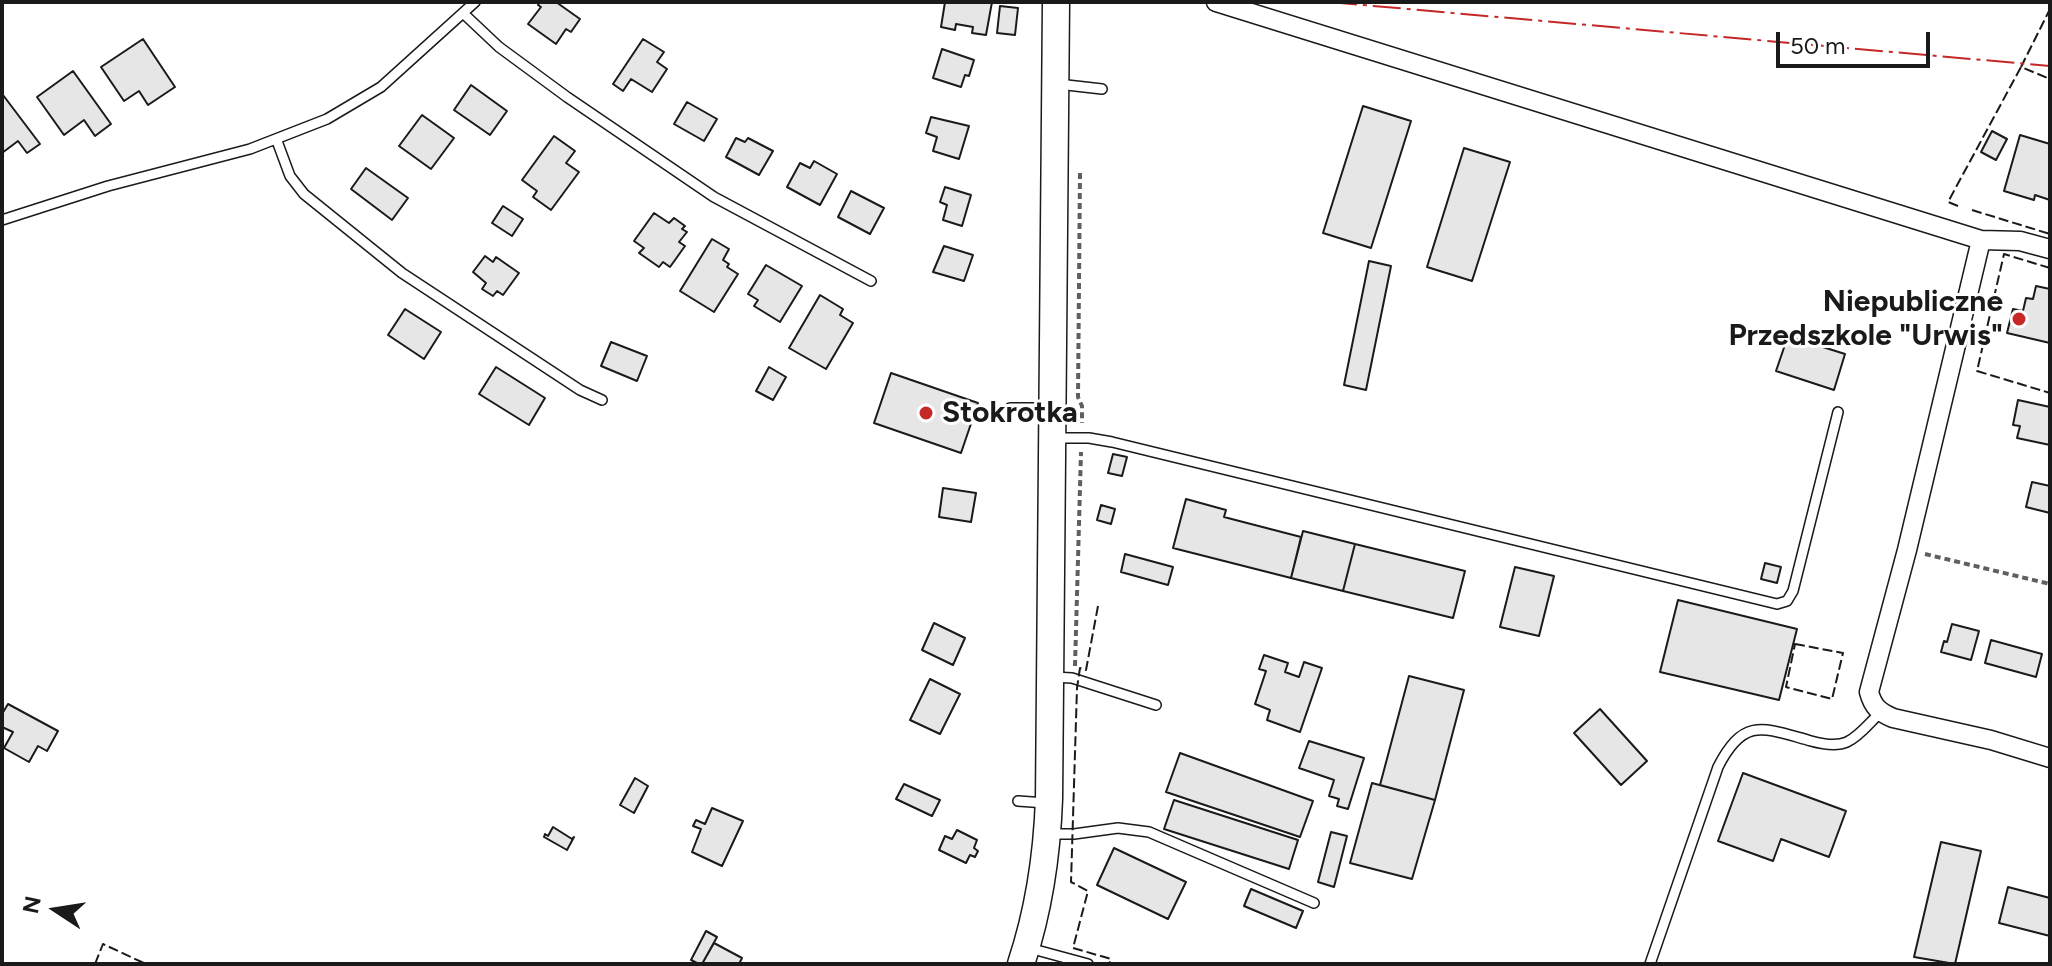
<!DOCTYPE html>
<html>
<head>
<meta charset="utf-8">
<style>
	body { margin:0 }
	#map { position:relative; width:2052px; height:966px; overflow:hidden; background:#fff; font-family:Figtree,sans-serif }
	canvas { display:block }
	.frame { position:absolute; inset:0; border:4px solid #1a1a1a; pointer-events:none }
	.north { position:absolute; left:16px; top:870px; width:80px; height:80px; -webkit-text-stroke:6px #fff; paint-order:stroke; rotate:282deg; font-size:22px; font-weight:700; line-height:32px; text-align:center; color:#1a1a1a }
	.north::after { content:''; display:block; margin:auto; width:28px; height:36px; background:#1a1a1a; clip-path:polygon(50% 0,100% 100%,50% 72%,0 100%) }
	.scale { position:absolute; left:1776px; top:32px; width:154px; height:36px; box-sizing:border-box; border:4px solid #1a1a1a; border-top:0; padding-left:10px; font-size:24px; line-height:28px; white-space:nowrap; color:#1a1a1a; -webkit-text-stroke:6px #fff; paint-order:stroke }
</style>
</head>
<body>
<div id="map">
<canvas width="2052" height="966"></canvas>
<div class="frame"></div>
<div class="north">N</div>
<div class="scale">50 m</div>
</div>
<script>
const ctx = document.querySelector('canvas').getContext('2d');
ctx.lineJoin = 'round';
function fillPath(path, color) { ctx.fillStyle = color; ctx.fill(path, 'evenodd'); }
function trace(path, color, width, dash) { ctx.strokeStyle = color; ctx.lineWidth = width; ctx.lineCap = dash ? 'butt' : 'round'; ctx.setLineDash(dash || []); ctx.stroke(path); }
function drawText(font, color, halo, rows, align = 'center') {
  ctx.font = font + ' Figtree,sans-serif'; ctx.lineWidth = 6; ctx.setLineDash([]); ctx.textBaseline = 'middle'; ctx.strokeStyle = halo; ctx.fillStyle = color; for (const [text, x, y, turn = 0] of rows) {
    ctx.save(); ctx.translate(x, y); ctx.rotate((+turn || 0) * Math.PI / 180); ctx.textAlign = isNaN(turn) ? turn : align; if (halo) ctx.strokeText(text, 0, 0); ctx.fillText(text, 0, 0); ctx.restore();
  }
}
const building = new Path2D(`
	M540,2H556L580,19L571,32L566,29L556,44L528,24L541,7L538,5Z
	M945,2H992L986,35L972,33L973,27L956,24L955,30L941,27Z
	M1000,6L1018,8L1015,35L997,33Z
	M143,39L175,87L148,105L139,91L124,101L101,67Z
	M643,39L664,52L657,62L667,69L652,92L631,79L623,91L613,84Z
	M942,49L974,60L969,76L965,75L961,87L933,78Z
	M73,71L111,124L95,136L84,120L64,135L37,97Z
	M471,85L507,111L490,135L454,110Z
	M3,95L40,144L27,153L18,141L2,153Z
	M687,102L717,119L704,141L674,124Z
	M1363,106L1411,121L1371,248L1323,233Z
	M422,115L454,138L431,169L399,146Z
	M931,117L969,126L959,159L933,151L937,137L926,133Z
	M1992,131L2007,139L1996,160L1981,152Z
	M2020,135L2050,144V200L2035,195L2034,200L2004,191Z
	M554,136L575,151L566,163L579,172L551,210L533,197L537,191L522,180Z
	M736,138L745,142L748,138L773,151L759,175L726,157Z
	M1464,148L1510,162L1472,281L1427,267Z
	M814,161L837,174L820,205L787,187L800,163L810,168Z
	M366,168L408,198L392,220L351,189Z
	M945,187L971,195L962,226L943,220L947,205L940,202Z
	M851,191L884,208L870,234L838,217Z
	M503,206L523,219L512,236L492,223Z
	M654,213L669,223L674,218L685,226L682,229L687,232L679,242L685,246L670,267L663,262L659,267L639,253L644,248L634,241Z
	M712,239L729,249L723,260L729,264L727,267L738,274L714,312L680,291Z
	M944,246L973,255L964,281L933,272Z
	M485,256L493,262L496,257L519,273L503,295L497,291L493,296L482,289L486,283L473,272Z
	M1369,261L1391,266L1366,390L1344,385Z
	M766,265L802,286L780,322L754,306L758,300L748,294Z
	M2036,286L2050,289V343L2007,333L2013,309L2023,311L2026,298L2033,299Z
	M820,295L843,309L840,315L853,323L826,369L789,348Z
	M405,309L441,332L424,359L388,335Z
	M1788,336L1845,354L1834,390L1776,371Z
	M611,342L647,356L637,381L601,366Z
	M496,367L545,398L529,425L479,394Z
	M769,367L786,377L773,400L756,391Z
	M891,373L978,403L961,453L874,423Z
	M2018,400L2050,407V445L2017,438L2020,426L2013,425Z
	M1113,454L1127,457L1122,476L1108,473Z
	M2032,482L2050,486V513L2026,507Z
	M943,488L976,493L971,522L939,517Z
	M1186,499L1226,510L1224,517L1301,537L1291,578L1173,548Z
	M1101,505L1115,509L1111,524L1097,520Z
	M1303,531L1355,544L1343,591L1291,578Z
	M1355,544L1465,571L1453,618L1343,591Z
	M1125,554L1173,567L1168,585L1121,572Z
	M1765,563L1781,567L1777,583L1761,579Z
	M1515,567L1554,576L1539,636L1500,627Z
	M1678,600L1797,629L1779,700L1660,672Z
	M934,623L965,638L953,665L922,650Z
	M1952,624L1979,631L1971,660L1941,652L1944,641L1947,642Z
	M1991,640L2042,654L2036,677L1985,663Z
	M1264,655L1288,663L1285,672L1299,677L1304,662L1322,668L1300,732L1267,720L1270,710L1255,704L1266,671L1259,669Z
	M1409,676L1464,690L1435,800L1380,785Z
	M930,679L960,694L940,734L910,720Z
	M8,704L58,731L47,751L38,746L29,762L4,748L13,732L2,727V714Z
	M1600,709L1647,761L1621,785L1574,733Z
	M1309,741L1364,758L1348,809L1337,806L1339,799L1329,796L1334,780L1299,768Z
	M1180,753L1313,801L1300,837L1166,792Z
	M1743,773L1846,811L1829,857L1781,839L1773,861L1718,841Z
	M635,778L648,786L634,813L620,805Z
	M1372,783L1435,800L1412,879L1350,863Z
	M904,784L940,800L932,816L896,799Z
	M1174,800L1298,840L1289,869L1164,829Z
	M712,808L743,821L722,866L692,852L701,829L693,826L696,820L705,824Z
	M553,827L572,839L574,837L567,850L544,837L545,834L548,836Z
	M957,830L977,840L974,848L978,851L975,857L970,855L966,863L939,850L945,836L952,839Z
	M1331,832L1347,836L1334,887L1318,882Z
	M1941,842L1981,851L1955,964L1914,957Z
	M1114,848L1186,882L1168,919L1097,885Z
	M2008,887L2050,898V936L1999,923Z
	M1251,889L1303,911L1296,928L1244,906Z
	M706,931L717,937L702,964H699L691,960Z
	M714,943L742,958L739,964H702Z`);
const path = new Path2D(`
	M1080,173L1078,397L1082,406V423
	M1925,554L2050,584
	M1075,666L1081,452`);
const lane = new Path2D(`
	M464,14L499,47L567,97L714,197L871,281
	M1058,84L1102,89
	M277,141L290,176L304,194L402,273L580,390L602,400
	M2,220L108,186L250,149L327,119L381,87L475,2
	M1010,408H1051
	M1053,438H1089L1112,442L1777,604L1787,601L1793,591L1838,412
	M1052,677L1072,678L1156,705
	M1018,801L1046,803
	M1051,834H1074L1118,828L1149,832L1314,903
	M1029,948L1088,964
	M1650,964L1718,767C1744,716 1764,728 1811,741C1822,744 1836,747 1847,742C1860,736 1870,722 1880,713`);
const street = new Path2D(`
	M1216,2L1981,240L1907,550L1869,692C1873,707 1879,712 1893,718L1991,740L2050,758
	M1981,240L2020,241L2050,249`);
const secondary = new Path2D(`
	M1021,964C1039,910 1047,855 1049,799L1056,2`);
const fence = new Path2D(`
	M2021,67L2050,9
	M1958,206L1948,202L2021,67L2050,79
	M1972,210L2050,234
	M2050,268L2004,254L1977,371L2050,393
	M1098,606L1086,670L1080,668L1077,688L1071,882L1088,891L1073,948L1111,959L1109,964
	M1795,644L1843,653L1832,699L1786,687Z
	M95,964L103,944L146,964`);
const power = new Path2D(`
	M1329,2L2050,66`);
const markers = [
	[2019,319,8,"#c62828"],
	[926,413,8,"#c62828"]
];
const poiNames = [
	["Niepubliczne",2003,302],
	["Przedszkole \"Urwis\"",2003,336],
	["Stokrotka",942,413,"left"]
];
fillPath(building, '#e6e6e6');
trace(building, '#1a1a1a', 2);
trace(lane, '#1a1a1a', 12);
trace(street, '#1a1a1a', 21);
trace(secondary, '#1a1a1a', 29);
trace(path, '#5f5f5f', 4, [6, 4]);
trace(lane, '#fff', 9);
trace(street, '#fff', 18);
trace(secondary, '#fff', 26);
trace(fence, '#1a1a1a', 2, [10, 4]);
trace(power, '#c62828', 2, [28, 6, 4, 6]);
for (const [x, y, r, color] of markers) { const dot = new Path2D(); dot.arc(x, y, r, 0, 2 * Math.PI); ctx.fillStyle = color; ctx.fill(dot); trace(dot, '#fff', 3); }
drawText('bold 30px', '#1a1a1a', '#fff', poiNames, 'right');
</script>
</body>
</html>
